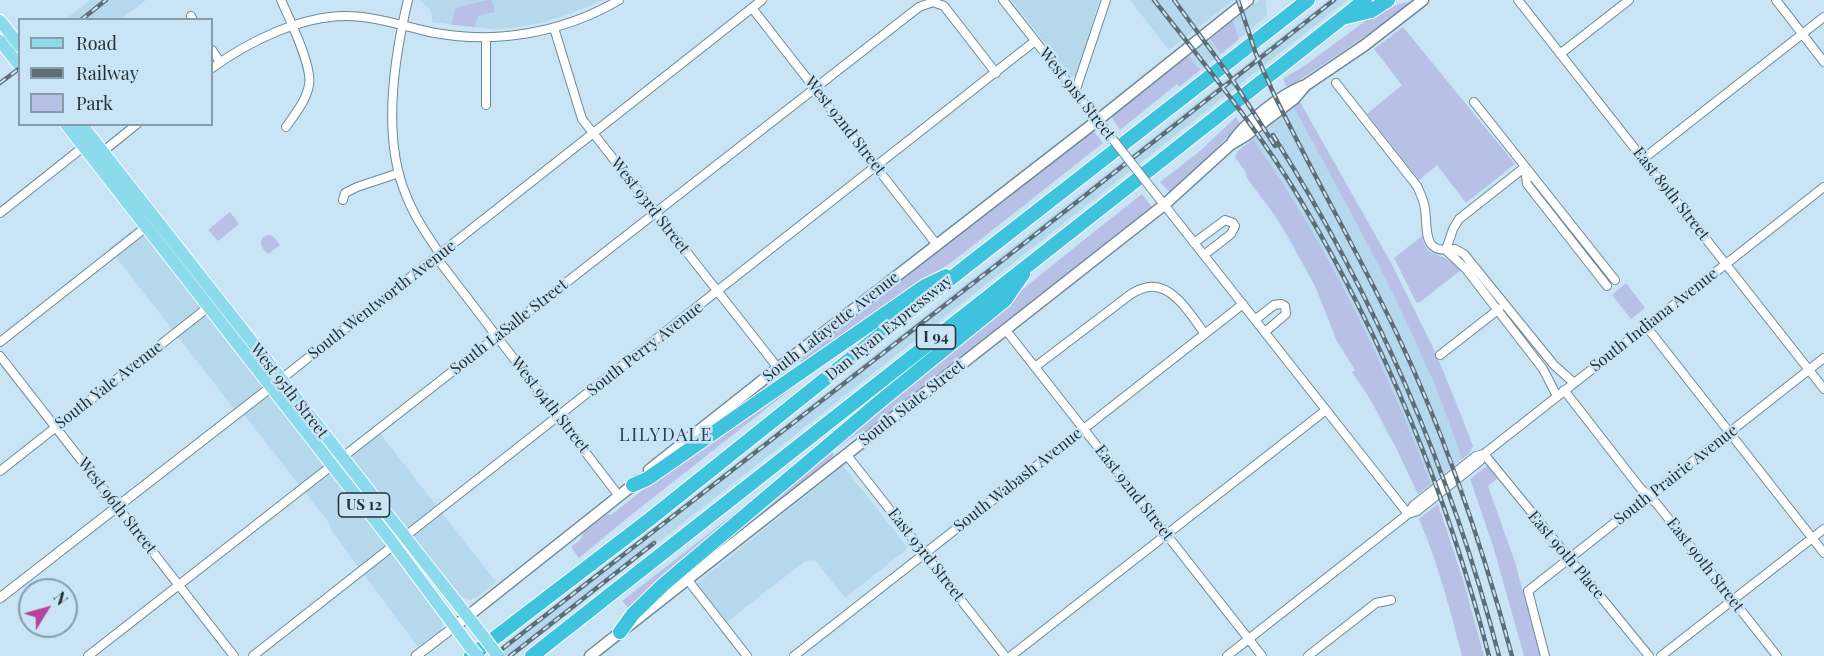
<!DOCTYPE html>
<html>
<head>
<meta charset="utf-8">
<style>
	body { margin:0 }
	#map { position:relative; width:1824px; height:656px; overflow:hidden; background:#c9e4f5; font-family:"Playfair Display",serif }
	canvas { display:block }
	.legend { position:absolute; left:18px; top:18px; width:195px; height:108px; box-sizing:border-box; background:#c9e4f5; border:2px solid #879ca8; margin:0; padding:8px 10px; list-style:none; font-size:18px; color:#242f35 }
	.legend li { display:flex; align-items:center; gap:12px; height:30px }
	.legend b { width:30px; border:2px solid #879ca8 }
	.north { position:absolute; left:18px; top:578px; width:60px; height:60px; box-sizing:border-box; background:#c9e4f5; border:2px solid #879ca8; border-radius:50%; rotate:53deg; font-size:16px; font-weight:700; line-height:24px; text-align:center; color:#242f35 }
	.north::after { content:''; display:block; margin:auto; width:21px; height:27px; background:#b8439c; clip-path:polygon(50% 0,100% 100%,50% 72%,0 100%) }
</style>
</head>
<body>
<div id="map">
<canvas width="1824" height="656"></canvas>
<ul class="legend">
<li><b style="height:8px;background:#8bdbec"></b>Road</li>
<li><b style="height:8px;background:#5e6e78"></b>Railway</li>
<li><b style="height:16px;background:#b8c0e6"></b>Park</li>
</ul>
<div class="north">N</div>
</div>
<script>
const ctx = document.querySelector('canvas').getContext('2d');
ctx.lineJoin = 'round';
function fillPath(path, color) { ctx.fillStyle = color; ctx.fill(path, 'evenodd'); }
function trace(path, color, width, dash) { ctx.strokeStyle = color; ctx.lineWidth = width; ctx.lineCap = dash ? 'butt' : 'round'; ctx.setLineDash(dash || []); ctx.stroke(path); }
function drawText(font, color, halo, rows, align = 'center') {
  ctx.font = font + ' "Playfair Display",serif'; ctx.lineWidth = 5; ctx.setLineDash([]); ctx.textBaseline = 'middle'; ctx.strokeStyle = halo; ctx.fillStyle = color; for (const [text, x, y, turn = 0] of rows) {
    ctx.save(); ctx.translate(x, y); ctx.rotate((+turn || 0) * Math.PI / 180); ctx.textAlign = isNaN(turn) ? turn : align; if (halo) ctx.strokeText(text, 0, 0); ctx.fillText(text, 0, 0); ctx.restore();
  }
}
const built = new Path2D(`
	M90,0H146L121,19H66Z
	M419,0H604L569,14L545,22L511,28L490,29L432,22V15L430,9Z
	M1011,0H1099L1078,74L1072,77Z
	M1130,0H1234L1169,50Z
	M1259,0H1266L1267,16L1239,39L1233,20Z
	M1328,0H1347L514,656H490Z
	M1210,39L1221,54L1200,70L1188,55Z
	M1300,102L1391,263L1431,343L1456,401L1473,446L1469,453L1418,494L1396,446L1388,435L1368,394L1352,372L1355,370L1337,341L1316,288L1276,217L1247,178L1245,171L1235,157L1238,151Z
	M139,225L403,563L443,623L442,629L418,647L331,530L330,524L238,407L235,410L109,248Z
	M374,426L496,582L477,597L470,600L461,597L343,450Z
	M843,466L908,548L845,598L815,560L805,561L727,622L696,584Z`);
const green = new Path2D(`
	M488,0H492L495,12L478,16L475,27L452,25L455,8Z
	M1413,1L1382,25L1295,83L1286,86L1283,79L1307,64L1383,8Z
	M1233,20L1239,39L1221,54L1210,39Z
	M1403,27L1515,164L1466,203L1437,165L1419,180L1367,114L1402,85L1374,49Z
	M1188,55L1200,70L1179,87L1177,84L1120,130L1111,116Z
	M1300,102L1391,263L1437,356L1473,446L1469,453L1462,459C1451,427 1440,395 1426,365C1388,276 1339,192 1294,107Z
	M1236,117L1241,126L1224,140L1204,162L1170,192L1160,182L1200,151Z
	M1092,131L1094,132L1103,143L957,258L699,439L773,380L775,382L800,363L801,362L799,359Z
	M1253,139C1328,246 1384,362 1431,484L1418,494C1398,452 1379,409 1352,372L1355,370L1337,341L1316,288L1290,239L1276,217L1247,178L1245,171L1235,157L1238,151Z
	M1142,194L1152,207L850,445L849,444L859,436L857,434L832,452L834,455L830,460L703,560C847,435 992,311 1142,194Z
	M230,212L239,224L218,241L208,230Z
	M269,235L274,237L280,245L268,254C263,249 258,244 263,237Z
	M1422,236C1426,255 1430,251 1445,258C1451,261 1456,265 1461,270L1420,302H1416L1394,258Z
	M1626,283L1645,308L1631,319L1612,295Z
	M837,353L626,519L579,558L571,547L581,539L584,531L608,514L611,515L689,454Z
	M1488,465L1498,478L1488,486L1515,562L1540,656H1524L1493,546L1470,479Z
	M775,482L630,610L622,601Z
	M1438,504L1464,583L1484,656H1462C1450,609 1438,563 1419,519Z`);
const minor = new Path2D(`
	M281,0C289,18 313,67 309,85C306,101 295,114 286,127
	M408,0C394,58 382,138 406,195C414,216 427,235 440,254
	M1003,0L1111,137
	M1518,0L1824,389
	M1776,0L1824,62
	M752,8L937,245
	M191,16L193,20
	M554,28L582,119L778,368
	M212,50L220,62
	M1560,54L1629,0
	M212,68C248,42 300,16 346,16C374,16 403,26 430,32C494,45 563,33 619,0
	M1336,83L1417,186C1420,193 1424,200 1425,209C1428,232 1422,255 1455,249L1464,254L1554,365L1574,383
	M1075,92L1106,0
	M1474,102L1615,280
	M486,105V38
	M101,153L137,124
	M1643,159L1824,17
	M1525,168L1527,184L1607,286
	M1151,188L1408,514
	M343,200L345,193L357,187L399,173
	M0,213L87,144
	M1194,243L1225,220L1233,223L1235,226L1231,234L1204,255
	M1446,250L1466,269L1543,369L1557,396
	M1446,250L1453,229L1459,219L1525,167
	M436,257L619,496
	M1255,320L1274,305L1281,304L1285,306L1286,314L1265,332
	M1646,326L1824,553
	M1005,329L1262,656
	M0,342L150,224
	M1440,355L1499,309
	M0,356L234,656
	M1035,367L1131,294C1136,291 1142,288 1149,287C1174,284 1192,317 1205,334
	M280,380L762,0
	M1564,390L1641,489L1657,504L1777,656
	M846,454L1005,656
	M1484,454L1649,656
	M0,471L211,305
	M1408,514L1413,506L1476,456L1484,454L1824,187
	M687,579L747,656
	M88,656L919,7L933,2L944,6L996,73
	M253,656L1035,41
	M794,656L1243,304
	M1011,656L1326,410
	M1227,656L1408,514L1417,511L1480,461L1484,454
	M1308,656L1376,603L1391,600
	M1545,656L1528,591L1824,358
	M1661,656L1824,529`);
const tertiary = new Path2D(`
	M0,598L275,384
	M416,656L454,627`);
const secondary = new Path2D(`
	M1233,141C1246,122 1281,95 1303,86
	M649,470L778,368L1098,120L1248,0
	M454,627L638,481
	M590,656L1164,205L1230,145L1245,136L1294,99L1306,85L1365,45L1423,0`);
const primary = new Path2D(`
	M0,21L20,46
	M0,41L20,66
	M66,124L389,538L470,647
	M81,124L483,636`);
const motorway = new Path2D(`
	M1346,17L1371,11L1388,0
	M633,485L647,479L925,286L946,276
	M620,632L633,614L664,584L877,404L1005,300L1023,274
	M471,656L650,519L964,268L1308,0
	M532,656L1365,0`);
const rail = new Path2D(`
	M1154,0C1205,65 1259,130 1301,201C1385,342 1448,497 1489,656
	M1174,0L1232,79L1275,146
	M1238,0L1256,54L1272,90C1311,172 1357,250 1396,332C1446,436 1482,545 1512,656
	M81,20L106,0
	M0,83L20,68
	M1273,135C1375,297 1451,471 1499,656
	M493,656L999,263L1334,0
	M510,656L654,543`);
const minorBridge = new Path2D(`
	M1111,137L1151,188`);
const primaryBridge = new Path2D(`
	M483,636L498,656
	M470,647L478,656`);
const shields = [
	[936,337,39],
	[364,505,51]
];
const shieldNames = [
	["I 94",936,337],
	["US 12",364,505]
];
const streetNames = [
	["West 91st Street",1077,94,52],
	["West 92nd Street",845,126,52],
	["East 89th Street",1671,194,52],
	["West 93rd Street",650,206,52],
	["South Wentworth Avenue",382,300,-38],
	["South Indiana Avenue",1654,320,-38],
	["South LaSalle Street",509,327,-38],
	["South Lafayette Avenue",831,327,-38],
	["Dan Ryan Expressway",889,328,-39],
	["South Perry Avenue",645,349,-38],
	["South Yale Avenue",109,385,-38],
	["West 95th Street",289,391,52],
	["South State Street",912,403,-38],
	["West 94th Street",550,405,52],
	["South Prairie Avenue",1676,475,-38],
	["South Wabash Avenue",1018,480,-38],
	["East 92nd Street",1134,493,52],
	["West 96th Street",117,506,52],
	["East 93rd Street",926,555,52],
	["East 90th Place",1566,555,50],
	["East 90th Street",1705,565,52]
];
const neighbourhoodNames = [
	["LILYDALE",666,435]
];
fillPath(built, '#b5d8ec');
fillPath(green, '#b8c0e6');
trace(minor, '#6f8897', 10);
trace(tertiary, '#6f8897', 11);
trace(secondary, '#6f8897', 13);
trace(primary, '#fff', 14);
trace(motorway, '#fff', 16);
trace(minor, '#fff', 8);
trace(tertiary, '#fff', 9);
trace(secondary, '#fff', 10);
trace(primary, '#8bdbec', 12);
trace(motorway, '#3ec3df', 14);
trace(rail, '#5e6e78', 4.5);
trace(rail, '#c9e4f5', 2, [7]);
trace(minorBridge, '#6f8897', 10, []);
trace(primaryBridge, '#fff', 14, []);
trace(minorBridge, '#fff', 8);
trace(primaryBridge, '#8bdbec', 12);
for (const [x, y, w] of shields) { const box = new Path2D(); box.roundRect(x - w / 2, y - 12, w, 24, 4.5); ctx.fillStyle = '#c9e4f5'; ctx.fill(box); trace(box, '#242f35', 1.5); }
drawText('bold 15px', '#242f35', null, shieldNames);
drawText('16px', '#242f35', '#c9e4f5', streetNames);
ctx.letterSpacing = '1.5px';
drawText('18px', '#283e4c', '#c9e4f5', neighbourhoodNames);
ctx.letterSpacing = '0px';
</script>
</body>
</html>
